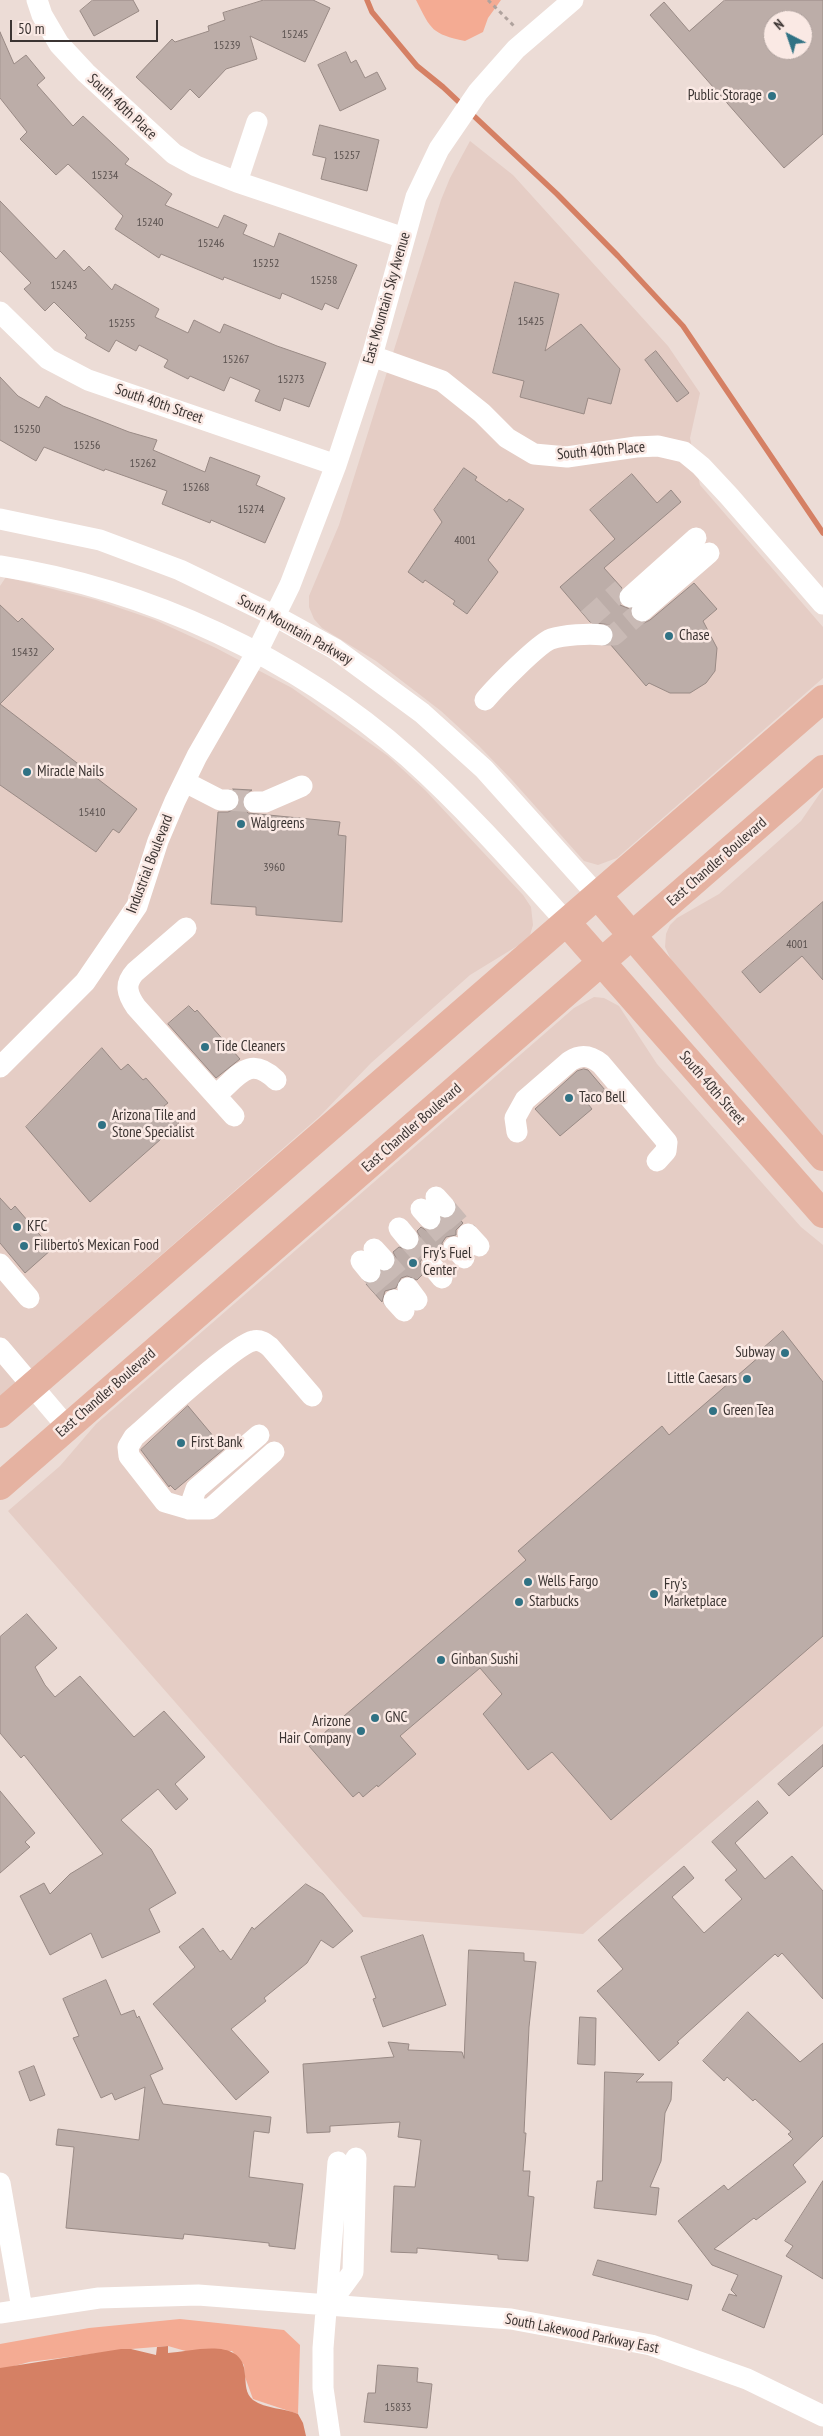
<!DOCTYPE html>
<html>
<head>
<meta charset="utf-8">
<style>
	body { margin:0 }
	#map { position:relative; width:823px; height:2436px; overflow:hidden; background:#ecdcd6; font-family:"PT Sans Narrow",sans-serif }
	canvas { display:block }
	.north { position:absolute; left:763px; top:10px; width:50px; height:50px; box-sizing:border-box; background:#fae9e4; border:1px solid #aea19d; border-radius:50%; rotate:319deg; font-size:14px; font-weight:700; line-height:20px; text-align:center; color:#3b3432 }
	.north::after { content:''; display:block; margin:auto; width:18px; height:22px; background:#307284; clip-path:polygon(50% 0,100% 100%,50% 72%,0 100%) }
	.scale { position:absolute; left:10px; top:20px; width:148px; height:22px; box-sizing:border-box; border:2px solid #3b3432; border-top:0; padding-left:6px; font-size:15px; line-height:18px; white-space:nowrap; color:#3b3432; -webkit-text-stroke:4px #fae9e4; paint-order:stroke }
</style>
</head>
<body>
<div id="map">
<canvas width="823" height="2436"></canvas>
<div class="north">N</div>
<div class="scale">50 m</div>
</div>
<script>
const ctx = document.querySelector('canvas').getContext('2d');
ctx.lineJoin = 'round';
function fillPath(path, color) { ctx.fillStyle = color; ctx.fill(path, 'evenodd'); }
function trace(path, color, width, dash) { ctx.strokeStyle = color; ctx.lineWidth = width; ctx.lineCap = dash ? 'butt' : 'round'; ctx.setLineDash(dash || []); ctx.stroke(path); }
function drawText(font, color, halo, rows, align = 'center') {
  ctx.font = font + ' "PT Sans Narrow",sans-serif'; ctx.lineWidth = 5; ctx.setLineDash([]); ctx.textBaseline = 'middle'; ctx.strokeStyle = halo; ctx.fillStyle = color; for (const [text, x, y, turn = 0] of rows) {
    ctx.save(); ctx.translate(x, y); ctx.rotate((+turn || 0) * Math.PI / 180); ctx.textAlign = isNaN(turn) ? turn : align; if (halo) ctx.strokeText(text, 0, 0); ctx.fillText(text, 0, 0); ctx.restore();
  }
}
const built = new Path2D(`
	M470,141L513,175L668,346L700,393L690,438L700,485L823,627V678L617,858L598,865L584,861L512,780L479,746L441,711L376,661L322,628L314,619L309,607V596L339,525L441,200L450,178Z
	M6,577L96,600L155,620L216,648L292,688L388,756L425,790L523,895L531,907L533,925L530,935L519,945L470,975L371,1063L320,1116L0,1396V586Z
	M823,789V1140L672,962L665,947L666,934L670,925L677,918L719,894L801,821Z
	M594,997L604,998L619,1006L657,1064L801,1227L823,1245V1726L583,1934L363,1917L8,1511L60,1466L96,1424L574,1008Z`);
const green = new Path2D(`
	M416,0H501L488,18L483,32L465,41C432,34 431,30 416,0Z
	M180,2319L284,2330L300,2345L298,2414L253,2399L245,2377L244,2365L232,2351L189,2352L168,2346L131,2349L29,2362L0,2370V2344L89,2328Z`);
const water = new Path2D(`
	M168,2346V2353C194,2351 244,2336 245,2375C246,2384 245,2393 253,2400C266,2409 284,2408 298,2414L303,2423L306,2436H0V2368L121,2349H131L156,2355L157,2347Z`);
const stream = new Path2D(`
	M367,0L372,12L417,66L443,87L557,194L618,256L683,326L823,533`);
const building = new Path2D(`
	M93,0H133L139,11L94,36L80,11Z
	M264,0H313L330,8L305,62L250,36L257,59L226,69L199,98L190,89L171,110L136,77L172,39L175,42L209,31L208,26L225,20L223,13Z
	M725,0H823V134L784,168L650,15L664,2L689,31ZM773,20H803V50H773Z
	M0,32L14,64L26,55L45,78L37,85L73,126L83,116L129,159L125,164L172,194L165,205L218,228L224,215L247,225L243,234L274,247L279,233L357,265L338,309L325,303L322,310L282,293L280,299L224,277L223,280L161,254L159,258L115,229L123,216L68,164L56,175L20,139L27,132L0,98Z
	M346,52L351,63L356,60L365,78L377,72L386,89L340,111L318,65Z
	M320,125L379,140L367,191L321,179L326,158L313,155Z
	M0,201L56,259L64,250L84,271L89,266L112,290L115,284L159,309L155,317L188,333L194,320L220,333L224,324L277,346L326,363L309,407L284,398L280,411L255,401L260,390L230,377L224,391L190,376L188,379L164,367L168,360L139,345L136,351L116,340L109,352L85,338L87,335L54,302L45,311L24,289L31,283L0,251Z
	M515,282L559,294L545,351L581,324L620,369L611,404L588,398L584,414L520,397L524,381L493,373Z
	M656,351L689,393L677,402L645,360Z
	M0,377L18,396L39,408L46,396L63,406L129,432L157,440L153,450L205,472L210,457L260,476L256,485L285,498L265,543L211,520L210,523L162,504L167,491L105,469L104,471L44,447L36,461L0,440Z
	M464,468L477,477L475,480L507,502L509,499L524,509L488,560L498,572L467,614L453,604L455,601L425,580L423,583L408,572L442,522L434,510Z
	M632,474L657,503L671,490L681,502L604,568L622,588L618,594L620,605L630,609L632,619L637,623H644L650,620L694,583L717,609L703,621L717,648L715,671L706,683L690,693H670L649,683L646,686L610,644L614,636L610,625L590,622L560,587L615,539L590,510Z
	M0,605L18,622L22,618L54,649L0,704Z
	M0,704L137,809L119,833L113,829L96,852L0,785Z
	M233,789L252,790L243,795L242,802L243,808L248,813L340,822L338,835L346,836L342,922L256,915V907L211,904L218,812H228L239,807V794Z
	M823,902V980L802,956L760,993L742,972Z
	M189,1006L195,1012L197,1010L240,1059L216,1078L168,1024Z
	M102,1048L121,1070L128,1064L143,1080L146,1078L168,1103L164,1106L179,1123L90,1202L26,1127Z
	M584,1069L588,1070L605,1090L588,1104L592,1109L560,1136L535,1109L577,1071Z
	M0,1198L11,1210L15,1206L52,1249L25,1273L0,1243Z
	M455,1214L463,1223L456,1230V1235L446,1237L442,1243L444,1255L441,1258L436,1254L424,1256L420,1262L423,1274L417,1280L407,1276L401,1278L396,1288L385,1291L382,1302L366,1284L378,1282L382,1272L393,1269L396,1258L393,1252L399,1247L410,1251L416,1248L420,1237L417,1231L421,1227L427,1231H433L439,1228L442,1219H448Z
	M783,1331L823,1382V1636L611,1820L552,1752L528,1770L483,1714L502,1694L480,1668L400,1736L416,1754L378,1787L377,1785L363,1797L359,1792L353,1797L309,1746L526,1560L518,1551L662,1426L669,1435L760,1356L758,1353Z
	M188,1406L224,1449L175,1490L170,1485L169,1487L141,1450Z
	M27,1614L57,1648L35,1667L45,1685L55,1697L80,1676L134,1737L164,1711L205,1757L175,1784L188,1799L176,1810L158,1789L121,1820L151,1849L176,1893L149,1909L160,1932L102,1958L91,1933L50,1955L20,1896L44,1883L50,1894L70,1874L103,1854L24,1755L21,1758L0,1733V1637Z
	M823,1745V1766L789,1796L778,1784Z
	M0,1791L35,1833L25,1842L30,1847L0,1873Z
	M758,1801L768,1813L735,1843L765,1879L792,1856L823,1891V1999L782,1953L778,1957L775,1954L677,2042L679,2043L659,2061L597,1991L623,1969L598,1940L684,1866L694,1878L672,1897L704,1933L742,1899L725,1880L737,1870L712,1842Z
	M306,1884L323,1894L353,1931L333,1948L321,1940L307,1963L264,1998L266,2001L231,2029L269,2072L236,2100L153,2004L195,1967L179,1947L203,1928L220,1952L223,1950L231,1960L252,1927L254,1929Z
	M423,1935L446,2005L383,2027L373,1999L376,1998L361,1957Z
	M469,1950L524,1953V1961L536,1962L529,2027L524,2133H526L523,2171H530L528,2196L534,2197L528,2261L498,2259V2255L417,2248V2253L391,2252L394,2186L415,2187L421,2140L398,2137L400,2122L330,2126V2132L307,2133L303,2064L394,2057L388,2042L409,2044L408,2050L462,2052L464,2058Z
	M106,1980L121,2015L134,2010L137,2018L139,2016L163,2069L150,2075L163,2104L271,2117L269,2133L254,2131L249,2177L303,2184L295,2249L269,2246V2243L184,2234L183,2239L66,2228L74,2147L56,2145L58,2129L139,2140L145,2087L115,2100L112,2093L101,2098L73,2038L79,2036L63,1999Z
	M748,2012L800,2062L823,2043V2136L793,2165L806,2182L756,2220L754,2218L714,2249L782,2276L764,2328L722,2310L729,2294L737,2296L731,2290L738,2275L712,2265L678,2221L724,2185L728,2190L793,2139L788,2134L791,2132L755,2099L753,2101L727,2077L724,2081L703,2061Z
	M580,2017L596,2018L595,2065L578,2064Z
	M34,2066L45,2095L30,2101L19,2072Z
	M605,2072L644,2074L636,2082H672L671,2100L665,2113L661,2161L650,2187L659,2188L656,2215L594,2208L597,2181H602Z
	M823,2181V2279L786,2256L793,2246L785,2241Z
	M598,2260L692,2285L688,2300L593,2275Z
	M378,2365L418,2368L417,2382L432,2384L427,2428L364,2422L368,2393H375Z`);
const minorTunnel = new Path2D(`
	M588,619L622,589
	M602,635H614L642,611
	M228,800L254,802
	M445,1207L468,1234
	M430,1219L454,1247
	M408,1239L432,1266
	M384,1260L408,1288
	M370,1272L394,1300`);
const path = new Path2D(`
	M488,0L514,26`);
const minor = new Path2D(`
	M37,0L42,15L59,44L86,73L174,154L196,166L237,182L404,238
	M237,182L257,122
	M0,312L48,359L88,380L336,465
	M372,356L442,381L482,413L507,438L534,454L567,457L636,447L658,446L684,452L701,466L729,496L823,604
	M0,519L100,540L180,570L275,616L335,649L422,713L484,769L598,896
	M0,566C148,589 295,657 408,757C465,808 516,866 567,923
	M630,597L696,538
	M642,611L709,553
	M485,700C495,688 538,644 551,639C563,635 590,633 602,635
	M185,782L220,800H228
	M254,802H265L302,786
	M186,928L135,972C124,984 127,994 136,1007L234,1116
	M0,1067L85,982L137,906L158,841L175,801L197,756L257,652L290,585L336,465L372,356L416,197L439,149L478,92L516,49L573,0
	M216,1095C238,1077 249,1054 276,1080
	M517,1132L515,1118L525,1100L570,1061C581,1054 590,1055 601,1064L667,1142L666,1151L657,1161
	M436,1197L445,1207
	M421,1209L430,1219
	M399,1228L408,1239
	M468,1234L479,1246
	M454,1247L464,1258
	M374,1249L384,1260
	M361,1261L370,1272
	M0,1264L29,1298
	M432,1266L442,1278
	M408,1288L417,1300
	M394,1300L404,1311
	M0,1348L67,1427
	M274,1452L210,1509H189L165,1502L129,1456L128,1447L134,1437C154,1420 234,1345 253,1341C260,1339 265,1343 270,1347L312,1396
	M189,1509L196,1489L259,1435
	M0,2183L22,2309
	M328,2306L353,2272L356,2158
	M0,2313L99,2298L198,2295L511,2319L651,2345L747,2379L823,2416
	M330,2436L323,2388V2348L338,2162`);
const major = new Path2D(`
	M598,896L823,1157
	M567,923L823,1214
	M0,1414L823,699
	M0,1486L823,769`);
const markers = [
	[772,96,5,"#307284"],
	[669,636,5,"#307284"],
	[27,772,5,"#307284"],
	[241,824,5,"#307284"],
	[205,1047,5,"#307284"],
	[569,1098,5,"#307284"],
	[102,1125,5,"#307284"],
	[17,1227,5,"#307284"],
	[24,1246,5,"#307284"],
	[413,1263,5,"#307284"],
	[785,1353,5,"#307284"],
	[747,1379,5,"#307284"],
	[713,1411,5,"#307284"],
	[181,1443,5,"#307284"],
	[528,1582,5,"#307284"],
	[654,1594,5,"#307284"],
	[519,1602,5,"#307284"],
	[441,1660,5,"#307284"],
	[375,1718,5,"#307284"],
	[361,1731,5,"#307284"]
];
const numberNames = [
	["15245",295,35],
	["15239",227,46],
	["15257",347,156],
	["15234",105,176],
	["15240",150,223],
	["15246",211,244],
	["15252",266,264],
	["15258",324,281],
	["15243",64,286],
	["15425",531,322],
	["15255",122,324],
	["15267",236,360],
	["15273",291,380],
	["15250",27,430],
	["15256",87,446],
	["15262",143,464],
	["15268",196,488],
	["15274",251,510],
	["4001",465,541],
	["15432",25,653],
	["15410",92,813],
	["3960",274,868],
	["4001",797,945],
	["15833",398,2408]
];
const poiNames = [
	["Public Storage",762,96,"right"],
	["Chase",679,636],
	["Miracle Nails",37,772],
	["Walgreens",251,824],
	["Tide Cleaners",215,1047],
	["Taco Bell",579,1098],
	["Arizona Tile and",112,1116],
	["Stone Specialist",112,1133],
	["KFC",27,1227],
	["Filiberto's Mexican Food",34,1246],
	["Fry's Fuel",423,1254],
	["Center",423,1271],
	["Subway",775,1353,"right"],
	["Little Caesars",737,1379,"right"],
	["Green Tea",723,1411],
	["First Bank",191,1443],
	["Wells Fargo",538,1582],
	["Fry's",664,1585],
	["Marketplace",664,1602],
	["Starbucks",529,1602],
	["Ginban Sushi",451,1660],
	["GNC",385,1718],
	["Arizone",351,1722,"right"],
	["Hair Company",351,1739,"right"]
];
const streetNames = [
	["South 40th Place",122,107,43],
	["East Mountain Sky Avenue",387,298,-74],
	["South 40th Street",159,404,19],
	["South 40th Place",601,451,-5],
	["South Mountain Parkway",295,630,29],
	["East Chandler Boulevard",717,862,-41],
	["Industrial Boulevard",150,864,-69],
	["South 40th Street",712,1088,49],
	["East Chandler Boulevard",412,1128,-41],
	["East Chandler Boulevard",106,1393,-41],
	["South Lakewood Parkway East",582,2334,11]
];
fillPath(built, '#e5cdc5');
fillPath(green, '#f4ab93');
fillPath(water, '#d58064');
trace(stream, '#d58064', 5.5);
fillPath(building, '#bcada8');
trace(building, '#998a85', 1);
trace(minorTunnel, '#c9bab5', 21, [21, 11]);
trace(path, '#afa29d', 3, [4, 4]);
trace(minor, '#fff', 21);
trace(major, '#e5b2a1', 28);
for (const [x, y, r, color] of markers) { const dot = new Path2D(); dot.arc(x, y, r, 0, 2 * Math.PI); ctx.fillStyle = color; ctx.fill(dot); trace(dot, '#fae9e4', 2); }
drawText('12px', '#5b5250', null, numberNames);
drawText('15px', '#3b3432', '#fae9e4', poiNames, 'left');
drawText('15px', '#3b3432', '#fae9e4', streetNames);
</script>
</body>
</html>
